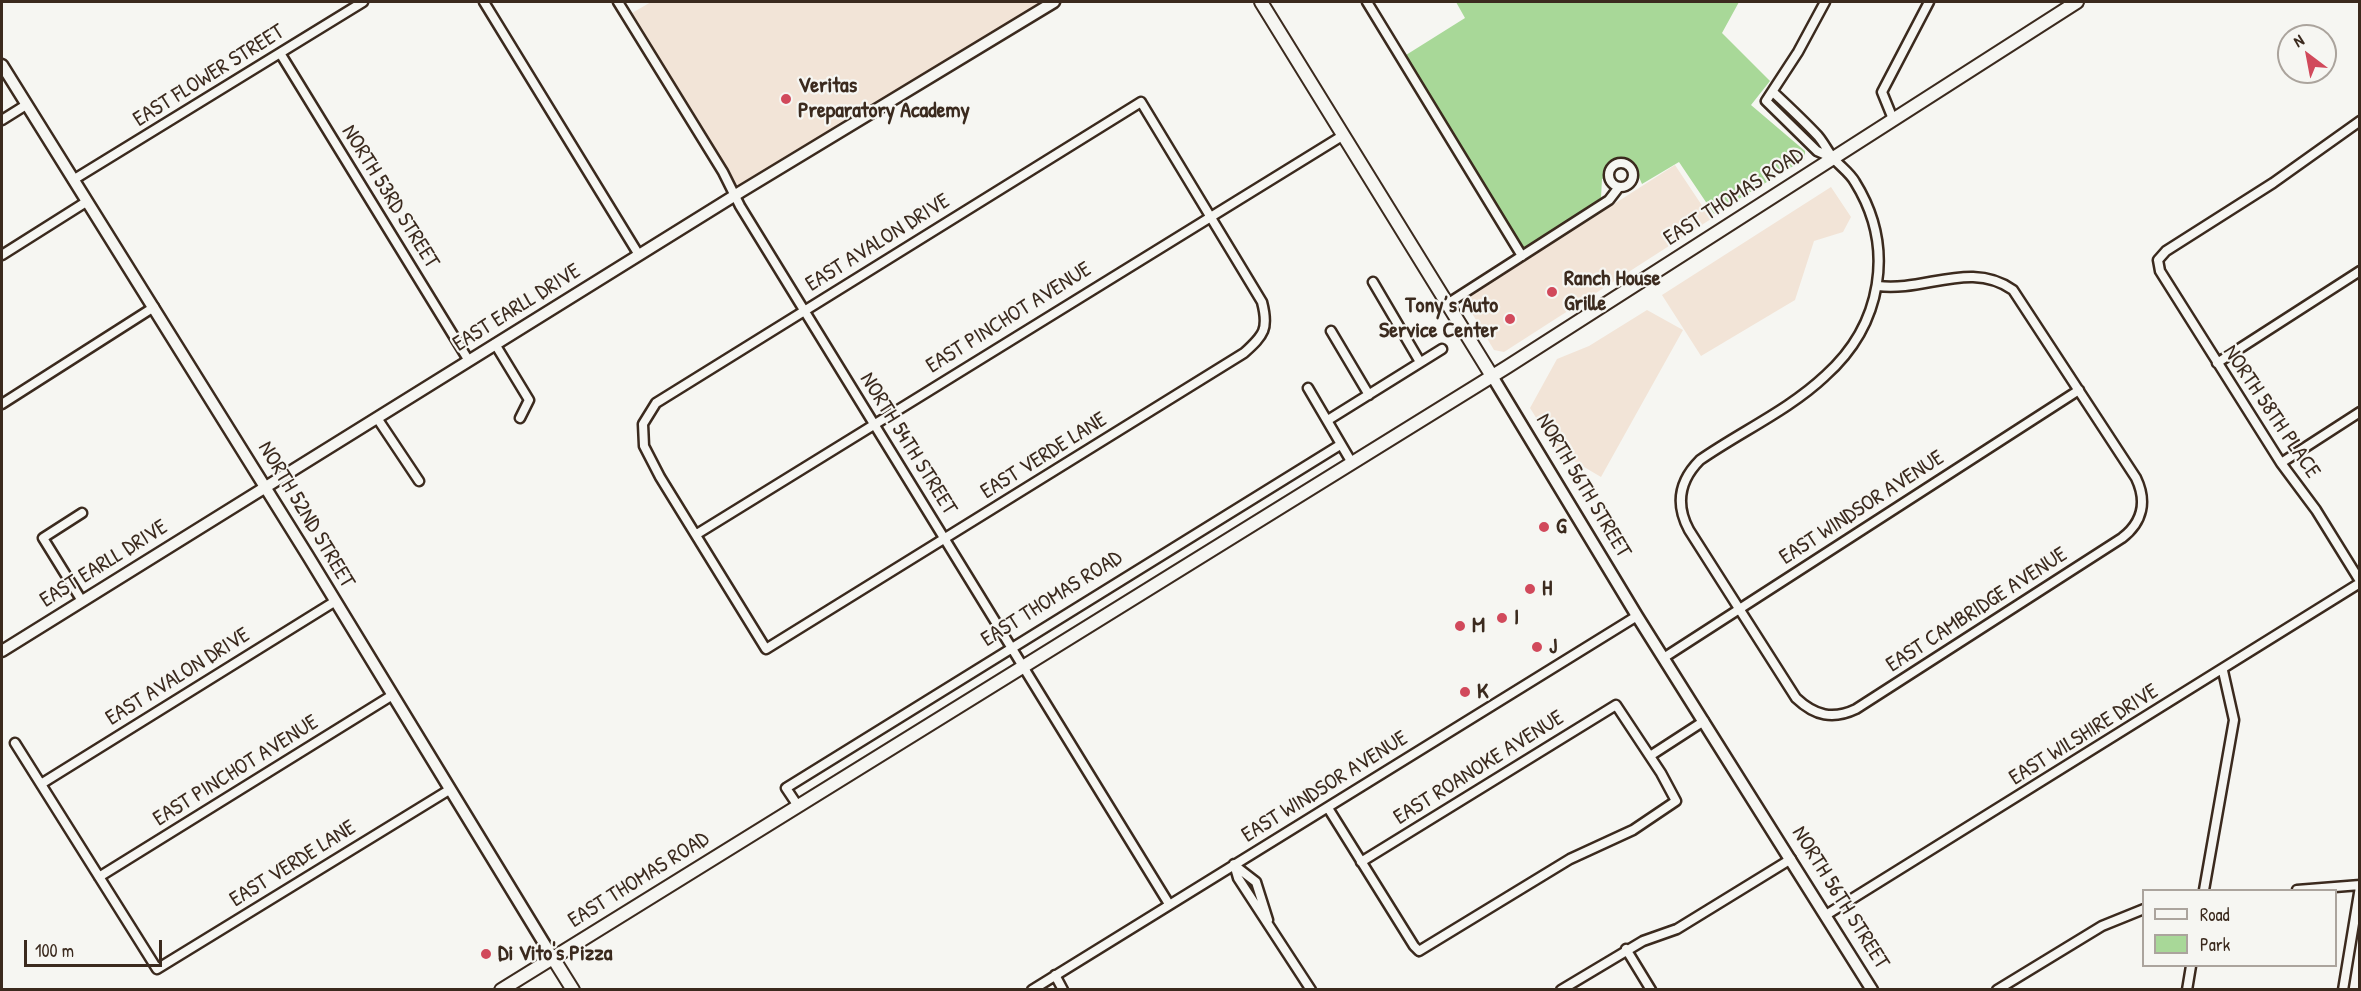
<!DOCTYPE html>
<html>
<head>
<meta charset="utf-8">
<style>
	body { margin:0 }
	#map { position:relative; width:2361px; height:991px; overflow:hidden; background:#f6f6f2; font-family:"Patrick Hand",sans-serif }
	canvas { display:block }
	.frame { position:absolute; inset:0; border:3px solid #3b2a1e; pointer-events:none }
	.legend { position:absolute; left:2142px; top:889px; width:195px; height:78px; box-sizing:border-box; background:#f6f6f2; border:2px solid #aba49d; margin:0; padding:8px 10px; list-style:none; font-size:18px; color:#3b2a1e }
	.legend li { display:flex; align-items:center; gap:12px; height:30px }
	.legend b { width:30px; border:2px solid #aba49d }
	.north { position:absolute; left:2277px; top:24px; width:60px; height:60px; box-sizing:border-box; background:#f6f6f2; border:2px solid #aba49d; border-radius:50%; rotate:328deg; font-size:16px; font-weight:700; line-height:24px; text-align:center; color:#3b2a1e }
	.north::after { content:''; display:block; margin:auto; width:21px; height:27px; background:#d1495b; clip-path:polygon(50% 0,100% 100%,50% 72%,0 100%) }
	.scale { position:absolute; left:24px; top:940px; width:138px; height:27px; box-sizing:border-box; border:3px solid #3b2a1e; border-top:0; padding-left:8px; font-size:18px; line-height:21px; white-space:nowrap; color:#3b2a1e; -webkit-text-stroke:4px #f6f6f2; paint-order:stroke }
</style>
</head>
<body>
<div id="map">
<canvas width="2361" height="991"></canvas>
<div class="frame"></div>
<ul class="legend">
<li><b style="height:8px;background:#f6f6f2"></b>Road</li>
<li><b style="height:16px;background:#a8d898"></b>Park</li>
</ul>
<div class="north">N</div>
<div class="scale">100 m</div>
</div>
<script>
const ctx = document.querySelector('canvas').getContext('2d');
ctx.lineJoin = 'round';
function fillPath(path, color) { ctx.fillStyle = color; ctx.fill(path, 'evenodd'); }
function trace(path, color, width, dash) { ctx.strokeStyle = color; ctx.lineWidth = width; ctx.lineCap = dash ? 'butt' : 'round'; ctx.setLineDash(dash || []); ctx.stroke(path); }
function drawText(font, color, halo, rows, align = 'center') {
  ctx.font = font + ' "Patrick Hand",sans-serif'; ctx.lineWidth = 4.5; ctx.setLineDash([]); ctx.textBaseline = 'middle'; ctx.strokeStyle = halo; ctx.fillStyle = color; for (const [text, x, y, turn = 0] of rows) {
    ctx.save(); ctx.translate(x, y); ctx.rotate((+turn || 0) * Math.PI / 180); ctx.textAlign = isNaN(turn) ? turn : align; if (halo) ctx.strokeText(text, 0, 0); ctx.fillText(text, 0, 0); ctx.restore();
  }
}
const built = new Path2D(`
	M651,2H1046L743,188L736,184L632,13Z
	M1675,165L1711,219L1504,352L1494,350L1467,305L1470,296Z
	M1831,187L1851,217L1843,232L1814,241L1795,300L1701,356L1662,295Z
	M1647,310L1683,330L1601,477L1557,451L1530,408L1557,359L1589,346Z`);
const green = new Path2D(`
	M1456,2H1739L1722,33L1770,81L1751,105L1805,151V159L1714,214L1679,162L1642,184L1631,159L1602,179L1601,198L1523,249L1406,55L1465,18Z`);
const minor = new Path2D(`
	M484,2L639,255
	M618,2L723,172L740,206L1169,904
	M1367,2L1522,256
	M1825,2L1798,52L1766,101L1817,151L1833,158
	M280,53L469,361
	M1773,92C1788,106 1804,121 1818,136C1824,143 1828,152 1834,159C1841,167 1850,173 1855,182C1896,248 1882,325 1825,376C1789,410 1740,432 1700,460C1679,481 1675,504 1689,530L1796,698C1815,716 1833,720 1856,709L2122,538C2143,522 2147,501 2136,478L2013,290C1971,260 1925,292 1878,286
	M1141,102L1262,302C1269,329 1264,335 1244,353L766,649L660,477L644,446L643,424L656,403Z
	M1893,119L1882,92L1929,2
	M2,120L26,105
	M2360,121L2273,183L2166,251L2158,260L2160,271L2281,463L2316,510L2360,581
	M1609 175a12 12 0 1 1 24 0a12 12 0 1 1-24 0Z
	M73,180L363,2
	M2,255L86,202
	M1373,282L1420,362
	M1447,304L1609,200L1619,187
	M1331,331L1369,395
	M495,344L529,400L520,418
	M2217,363L2360,271
	M1308,388L1352,463
	M2,404L154,307
	M377,418L419,481
	M1328,420L1442,349
	M2281,463L2360,412
	M697,534L1342,136
	M82,601L43,538L82,513
	M1665,657L2079,390
	M15,743L157,969L449,790
	M1650,756L1704,721
	M41,784L334,602
	M798,806L786,788L1340,445
	M1328,808L1414,946L1419,951L1570,859L1633,830L1676,801L1661,773L1616,705L1361,862
	M1234,864L1238,878L1311,990
	M1234,865L1256,882L1268,920
	M99,877L391,696
	M2204,890L2234,720L2223,671
	M2297,890L2360,885
	M1826,915L2360,583
	M1626,949L1651,990
	M1055,975L1063,990
	M1032,990L1637,616
	M1561,990L1643,941L1677,929L1791,859
	M1997,990L2102,926L2144,909
	M2187,990L2191,966
	M2343,990L2360,887`);
const tertiary = new Path2D(`
	M2,65L308,556L553,958
	M1492,376L1637,616L1872,990
	M2,651L742,191L1054,2`);
const secondary = new Path2D(`
	M1261,2L1492,376
	M553,958L573,990
	M501,990L1507,367L2077,2`);
const markers = [
	[786,99,6,"#d1495b"],
	[1552,292,6,"#d1495b"],
	[1510,319,6,"#d1495b"],
	[1544,527,6,"#d1495b"],
	[1530,589,6,"#d1495b"],
	[1502,618,6,"#d1495b"],
	[1460,626,6,"#d1495b"],
	[1537,647,6,"#d1495b"],
	[1465,692,6,"#d1495b"],
	[486,954,6,"#d1495b"]
];
const streetNames = [
	["EAST FLOWER STREET",209,76,-32],
	["NORTH 53RD STREET",390,197,58],
	["EAST THOMAS ROAD",1734,197,-33],
	["EAST AVALON DRIVE",878,243,-32],
	["EAST EARLL DRIVE",517,308,-32],
	["EAST PINCHOT AVENUE",1009,318,-32],
	["NORTH 58TH PLACE",2271,412,56],
	["NORTH 54TH STREET",908,444,58],
	["EAST VERDE LANE",1044,456,-32],
	["NORTH 56TH STREET",1583,486,59],
	["EAST WINDSOR AVENUE",1862,508,-33],
	["NORTH 52ND STREET",306,515,59],
	["EAST EARLL DRIVE",104,564,-32],
	["EAST THOMAS ROAD",1052,599,-32],
	["EAST CAMBRIDGE AVENUE",1977,610,-33],
	["EAST AVALON DRIVE",178,677,-32],
	["EAST WILSHIRE DRIVE",2084,735,-32],
	["EAST ROANOKE AVENUE",1479,768,-32],
	["EAST PINCHOT AVENUE",236,771,-32],
	["EAST WINDSOR AVENUE",1325,787,-32],
	["EAST VERDE LANE",293,864,-32],
	["EAST THOMAS ROAD",639,880,-32],
	["NORTH 56TH STREET",1840,898,58]
];
const poiNames = [
	["Veritas",798,86],
	["Preparatory Academy",798,111],
	["Ranch House",1564,279],
	["Grille",1564,304],
	["Tony’s Auto",1498,306,"right"],
	["Service Center",1498,331,"right"],
	["G",1556,527],
	["H",1542,589],
	["I",1514,618],
	["M",1472,626],
	["J",1549,647],
	["K",1477,692],
	["Di Vito's Pizza",498,954]
];
fillPath(built, '#f2e4d7');
fillPath(green, '#a8d898');
trace(minor, '#3b2a1e', 13);
trace(tertiary, '#3b2a1e', 15);
trace(secondary, '#3b2a1e', 16);
trace(minor, '#f6f6f2', 8);
trace(tertiary, '#f6f6f2', 10);
trace(secondary, '#f6f6f2', 12);
for (const [x, y, r, color] of markers) { const dot = new Path2D(); dot.arc(x, y, r, 0, 2 * Math.PI); ctx.fillStyle = color; ctx.fill(dot); trace(dot, '#f6f6f2', 2); }
drawText('22px', '#3b2a1e', '#f6f6f2', streetNames);
drawText('bold 22px', '#3b2a1e', '#f6f6f2', poiNames, 'left');
</script>
</body>
</html>
